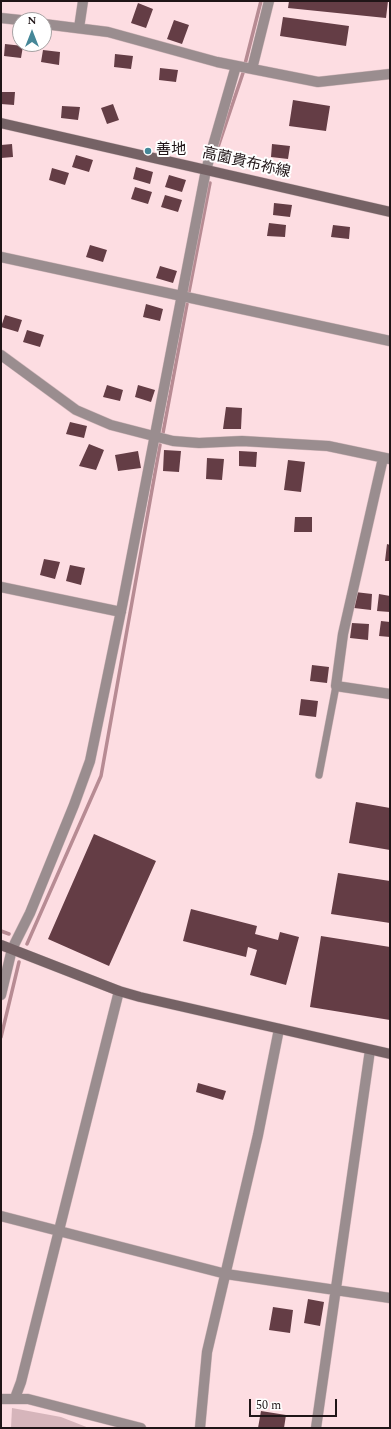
<!DOCTYPE html>
<html>
<head>
<meta charset="utf-8">
<style>
	body { margin:0 }
	#map { position:relative; width:391px; height:1429px; overflow:hidden; background:#fddde2; font-family:Spectral,serif }
	canvas { display:block }
	.frame { position:absolute; inset:0; border:2px solid #201517; pointer-events:none }
	.north { position:absolute; left:12px; top:12px; width:40px; height:40px; box-sizing:border-box; background:#fff; border:1px solid #a6a1a2; border-radius:50%; rotate:0deg; font-size:11px; font-weight:700; line-height:16px; text-align:center; color:#201517 }
	.north::after { content:''; display:block; margin:auto; width:14px; height:18px; background:#458798; clip-path:polygon(50% 0,100% 100%,50% 72%,0 100%) }
	.scale { position:absolute; left:249px; top:1399px; width:88px; height:18px; box-sizing:border-box; border:2px solid #201517; border-top:0; padding-left:5px; font-size:12px; line-height:14px; white-space:nowrap; color:#201517; -webkit-text-stroke:3px #fff; paint-order:stroke }
</style>
</head>
<body>
<div id="map">
<canvas width="391" height="1429"></canvas>
<div class="frame"></div>
<div class="north">N</div>
<div class="scale">50 m</div>
</div>
<script>
const ctx = document.querySelector('canvas').getContext('2d');
ctx.lineJoin = 'round';
function fillPath(path, color) { ctx.fillStyle = color; ctx.fill(path, 'evenodd'); }
function trace(path, color, width, dash) { ctx.strokeStyle = color; ctx.lineWidth = width; ctx.lineCap = dash ? 'butt' : 'round'; ctx.setLineDash(dash || []); ctx.stroke(path); }
function drawText(font, color, halo, rows, align = 'center') {
  ctx.font = font + ' Spectral,"Noto Sans JP",serif'; ctx.lineWidth = 4; ctx.setLineDash([]); ctx.textBaseline = 'middle'; ctx.strokeStyle = halo; ctx.fillStyle = color; for (const [text, x, y, turn = 0] of rows) {
    ctx.save(); ctx.translate(x, y); ctx.rotate((+turn || 0) * Math.PI / 180); ctx.textAlign = isNaN(turn) ? turn : align; if (halo) ctx.strokeText(text, 0, 0); ctx.fillText(text, 0, 0); ctx.restore();
  }
}
const green = new Path2D(`
	M12,1408L61,1417L89,1428H11Z`);
const stream = new Path2D(`
	M245,64L261,1
	M217,150L243,73
	M189,292L210,183
	M163,433L187,304
	M1,931L9,934
	M27,944L101,776L160,445
	M1,1037L19,962`);
const building = new Path2D(`
	M289,1H388L386,18L288,8Z
	M138,3L153,9L146,28L131,23Z
	M283,17L349,26L346,46L280,36Z
	M174,20L189,25L182,44L167,39Z
	M5,44L23,46L21,58L4,56Z
	M20,44H40V47Z
	M43,50L60,52L59,65L41,62Z
	M115,54L133,56L131,69L114,67Z
	M160,68L178,70L176,82L159,80Z
	M1,92H15L14,105L1,104Z
	M293,100L330,106L326,131L289,126Z
	M113,104L119,120L107,124L101,108Z
	M62,106L80,107L78,120L61,118Z
	M12,144L13,157L1,158V145Z
	M272,144L290,146L288,159L271,157Z
	M76,155L93,160L89,172L72,167Z
	M136,167L153,172L150,184L133,179Z
	M52,168L69,173L65,185L49,180Z
	M169,175L186,180L182,192L165,187Z
	M135,187L152,192L148,204L131,199Z
	M165,195L182,200L178,212L161,207Z
	M274,203L292,205L290,217L273,215Z
	M269,223L286,225L285,237L267,236Z
	M333,225L350,227L349,239L331,237Z
	M90,245L107,250L103,262L86,257Z
	M160,266L177,271L173,283L156,278Z
	M146,304L163,309L160,321L143,317Z
	M5,315L22,320L18,332L1,327Z
	M27,330L44,335L40,347L23,342Z
	M107,385L123,390L120,401L103,397Z
	M138,385L155,390L151,402L135,397Z
	M226,407L242,408L241,429H223Z
	M70,422L87,426L84,438L66,434Z
	M89,444L104,450L96,470L79,466Z
	M164,450L181,451L179,472L163,471Z
	M138,451L141,468L118,471L115,455Z
	M239,451L257,452L256,467L239,466Z
	M207,458L224,459L222,480L206,479Z
	M288,460L305,462L301,492L284,490Z
	M295,517H312V532H294Z
	M387,544L390,545V561H385Z
	M44,559L60,562L55,579L40,575Z
	M70,565L85,568L81,585L66,581Z
	M355,592L372,594L371,610L354,608Z
	M379,594L390,596V612L377,611Z
	M381,621L390,622V637L379,636Z
	M352,623L369,624L368,640L350,638Z
	M312,665L329,667L327,683L310,681Z
	M301,699L318,701L316,717L299,715Z
	M356,802L390,808V850L349,843Z
	M94,834L156,861L109,966L48,939Z
	M338,873L390,881V923L331,914Z
	M191,909L257,926L255,934L278,940L280,932L299,937L286,985L250,975L257,950L248,947L246,957L183,941Z
	M321,936L390,947V1020L310,1007Z
	M198,1083L226,1091L223,1100L196,1092Z
	M308,1299L324,1302L320,1326L304,1323Z
	M273,1307L293,1310L290,1333L269,1330Z
	M261,1411L286,1415L284,1428H258Z`);
const lane = new Path2D(`
	M319,775L336,686`);
const street = new Path2D(`
	M1,18L20,20
	M44,24L108,32L217,62L318,82L390,74
	M79,28L83,1
	M252,69L269,1
	M1,257L390,341
	M1,355L76,410L111,425L173,441L199,443L242,441L328,446L390,459
	M383,458L343,634L336,686L390,694
	M1,587L121,612
	M1,995L12,949L30,913L74,805L90,761L122,606L206,170L236,66
	M1,1216L226,1274L390,1298
	M15,1398L21,1382L119,991
	M1,1399H28L141,1428
	M200,1428L207,1352L258,1135L279,1029
	M316,1428L370,1050`);
const secondary = new Path2D(`
	M1,123L390,212
	M1,945L119,991L140,997L390,1054`);
const markers = [
	[148,151,4,"#458798"]
];
const poiNames = [
	["善地",156,151]
];
const streetNames = [
	["高薗貴布祢線",246,164,13]
];
fillPath(green, '#d6b5bb');
trace(stream, '#b78b93', 3.5);
fillPath(building, '#643d45');
trace(lane, '#d5b9bd', 8);
trace(street, '#d5b9bd', 11);
trace(secondary, '#d5b9bd', 11);
trace(lane, '#9a8d8f', 7);
trace(street, '#9a8d8f', 10);
trace(secondary, '#756265', 10);
for (const [x, y, r, color] of markers) { const dot = new Path2D(); dot.arc(x, y, r, 0, 2 * Math.PI); ctx.fillStyle = color; ctx.fill(dot); trace(dot, '#fff', 1.5); }
drawText('15px', '#201517', '#fff', poiNames, 'left');
drawText('15px', '#201517', '#fff', streetNames);
</script>
</body>
</html>
